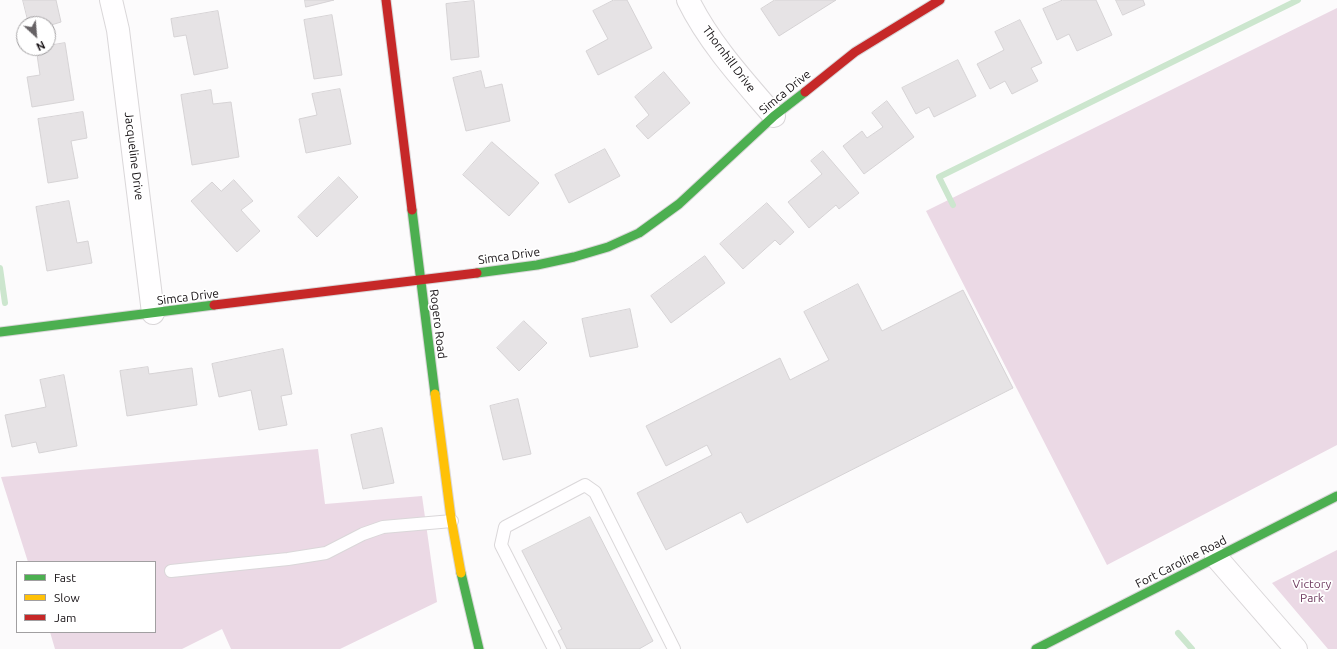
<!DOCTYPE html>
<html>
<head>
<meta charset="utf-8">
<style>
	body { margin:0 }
	#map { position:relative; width:1337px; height:649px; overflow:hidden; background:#fcfbfc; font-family:Ubuntu,sans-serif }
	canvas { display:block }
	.legend { position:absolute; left:16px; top:561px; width:140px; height:72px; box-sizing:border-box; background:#fff; border:1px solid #a19fa1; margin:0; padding:5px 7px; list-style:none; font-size:12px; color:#151013 }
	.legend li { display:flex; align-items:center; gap:8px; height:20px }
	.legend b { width:20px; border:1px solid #a19fa1 }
	.north { position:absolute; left:16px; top:16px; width:40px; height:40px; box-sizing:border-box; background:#fff; border:1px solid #a19fa1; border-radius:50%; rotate:154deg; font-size:11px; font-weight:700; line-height:16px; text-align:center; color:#151013 }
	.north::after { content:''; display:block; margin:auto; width:14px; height:18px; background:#666265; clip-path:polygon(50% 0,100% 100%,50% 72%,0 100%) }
</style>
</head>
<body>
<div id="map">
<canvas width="1337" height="649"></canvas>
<ul class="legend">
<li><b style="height:5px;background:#4caf50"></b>Fast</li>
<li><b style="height:5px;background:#ffc107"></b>Slow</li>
<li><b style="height:5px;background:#c62828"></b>Jam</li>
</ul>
<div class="north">N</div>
</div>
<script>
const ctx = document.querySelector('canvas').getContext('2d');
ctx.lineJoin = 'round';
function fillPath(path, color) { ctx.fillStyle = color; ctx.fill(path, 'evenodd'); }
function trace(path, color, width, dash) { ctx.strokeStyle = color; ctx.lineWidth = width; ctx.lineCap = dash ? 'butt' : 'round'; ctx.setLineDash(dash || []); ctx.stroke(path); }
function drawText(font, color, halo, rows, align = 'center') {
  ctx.font = font + ' Ubuntu,sans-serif'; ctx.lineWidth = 3.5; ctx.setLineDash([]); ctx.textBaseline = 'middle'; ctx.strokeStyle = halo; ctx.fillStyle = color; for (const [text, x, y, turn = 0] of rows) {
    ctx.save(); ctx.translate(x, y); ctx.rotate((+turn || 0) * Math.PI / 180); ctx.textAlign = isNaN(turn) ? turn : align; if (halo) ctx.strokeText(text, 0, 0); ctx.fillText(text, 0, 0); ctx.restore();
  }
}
const green = new Path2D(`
	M1337,8V445L1107,565L926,211Z
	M318,449L325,504L422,496L437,602L340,649H231L222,629L182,649H55L50,632H155V562H28L1,477Z
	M1337,550V649H1328L1272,583Z`);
const stream = new Path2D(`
	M953,205L939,177L1298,0
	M0,268L5,303
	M1178,633L1192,649`);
const building = new Path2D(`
	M23,0H56L61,22L48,26V24H29Z
	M305,0H334L306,7Z
	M614,0H627L652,48L598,75L586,51L608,39L593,11Z
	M775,0H836L779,36L761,9Z
	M1063,0H1096L1112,35L1077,51L1069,34L1057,40L1043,9Z
	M1116,0H1143L1145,5L1123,15Z
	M474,1L479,57L451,60L446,4Z
	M218,11L228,68L194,75L186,35L174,37L171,19Z
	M332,15L342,75L314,79L304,20Z
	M1020,20L1042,63L1031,68L1038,81L1012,94L1005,81L990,89L977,64L1004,50L995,32Z
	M65,43L74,100L32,107L27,77L40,75L36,48H48V46Z
	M958,60L976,96L934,117L929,107L916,114L902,88Z
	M481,71L485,88L502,84L510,121L466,131L453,78Z
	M664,72L690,103L648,139L636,126L649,115L635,97Z
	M340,89L351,144L306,153L299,119L317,115L312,94Z
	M211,90L213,104L231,102L239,157L192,165L181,95Z
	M887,101L914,137L864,174L843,146L862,131L867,138L883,127L872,113Z
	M83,112L87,138L71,141L78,178L48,183L38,119Z
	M492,142L539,183L509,216L463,175Z
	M605,149L620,176L569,203L555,175Z
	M823,151L859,193L839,209L836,205L809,228L788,202L822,174L811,161Z
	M339,177L358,197L317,237L298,217Z
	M234,180L253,201L241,210L260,231L237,252L191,201L212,182L221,191Z
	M69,201L77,243L88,241L92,263L47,271L36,207Z
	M767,203L794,232L780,245L775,240L743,269L720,244Z
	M705,256L725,283L671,323L651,296Z
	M858,284L882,331L963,290L1013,388L747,523L741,512L666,550L637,493L712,455L707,445L666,466L646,426L780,358L790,380L829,360L804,312Z
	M630,309L638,347L590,357L582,319Z
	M524,321L547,343L519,371L497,348Z
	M283,349L292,394L281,396L287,425L259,430L251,390L219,397L212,364Z
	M148,367L149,374L192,368L197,405L127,416L120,371Z
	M64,375L77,446L39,453L36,442L12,447L5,415L46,407L40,380Z
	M518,399L531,454L503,460L490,406Z
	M382,428L394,483L363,489L351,435Z
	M590,517L653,641L639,649H567L558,631L562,629L522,551Z`);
const lane = new Path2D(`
	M171,571L288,559L326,553L363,534L383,527L452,521
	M554,649L501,545L505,527L585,485L595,492L674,649`);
const street = new Path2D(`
	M111,0L118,30L153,313
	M688,0C709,43 743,80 774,116
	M1216,557L1296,649`);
const fast = new Path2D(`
	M412,210L435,394
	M477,273L537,265L574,257L608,247L639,233L679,204L774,116L805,92
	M0,332L214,305
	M461,573L479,649
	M1036,649L1337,496`);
const slow = new Path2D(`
	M435,394L451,518L461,573`);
const jam = new Path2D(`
	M386,0L412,210
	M805,92L855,52L940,0
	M214,305L477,273`);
const streetNames = [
	["Thornhill Drive",729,59,53],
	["Simca Drive",785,92,-39],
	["Jacqueline Drive",134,156,83],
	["Simca Drive",509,256,-8],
	["Simca Drive",188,297,-7],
	["Rogero Road",438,324,83],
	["Fort Caroline Road",1181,562,-27]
];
const parkNames = [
	["Victory",1312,584],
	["Park",1312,598]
];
fillPath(green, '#ebd9e5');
trace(stream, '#cce6ce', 6);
fillPath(building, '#e6e3e5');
trace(building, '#d6d3d5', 1);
trace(lane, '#dad7d9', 14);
trace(street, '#dad7d9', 24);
trace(fast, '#dad7d9', 11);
trace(slow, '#dad7d9', 11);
trace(jam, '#dad7d9', 11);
trace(lane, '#fffeff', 12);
trace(street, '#fffeff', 22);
trace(fast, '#4caf50', 9);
trace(slow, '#ffc107', 9);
trace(jam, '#c62828', 9);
drawText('12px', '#151013', '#fff', streetNames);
drawText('12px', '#6e395e', '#fff', parkNames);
</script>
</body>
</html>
